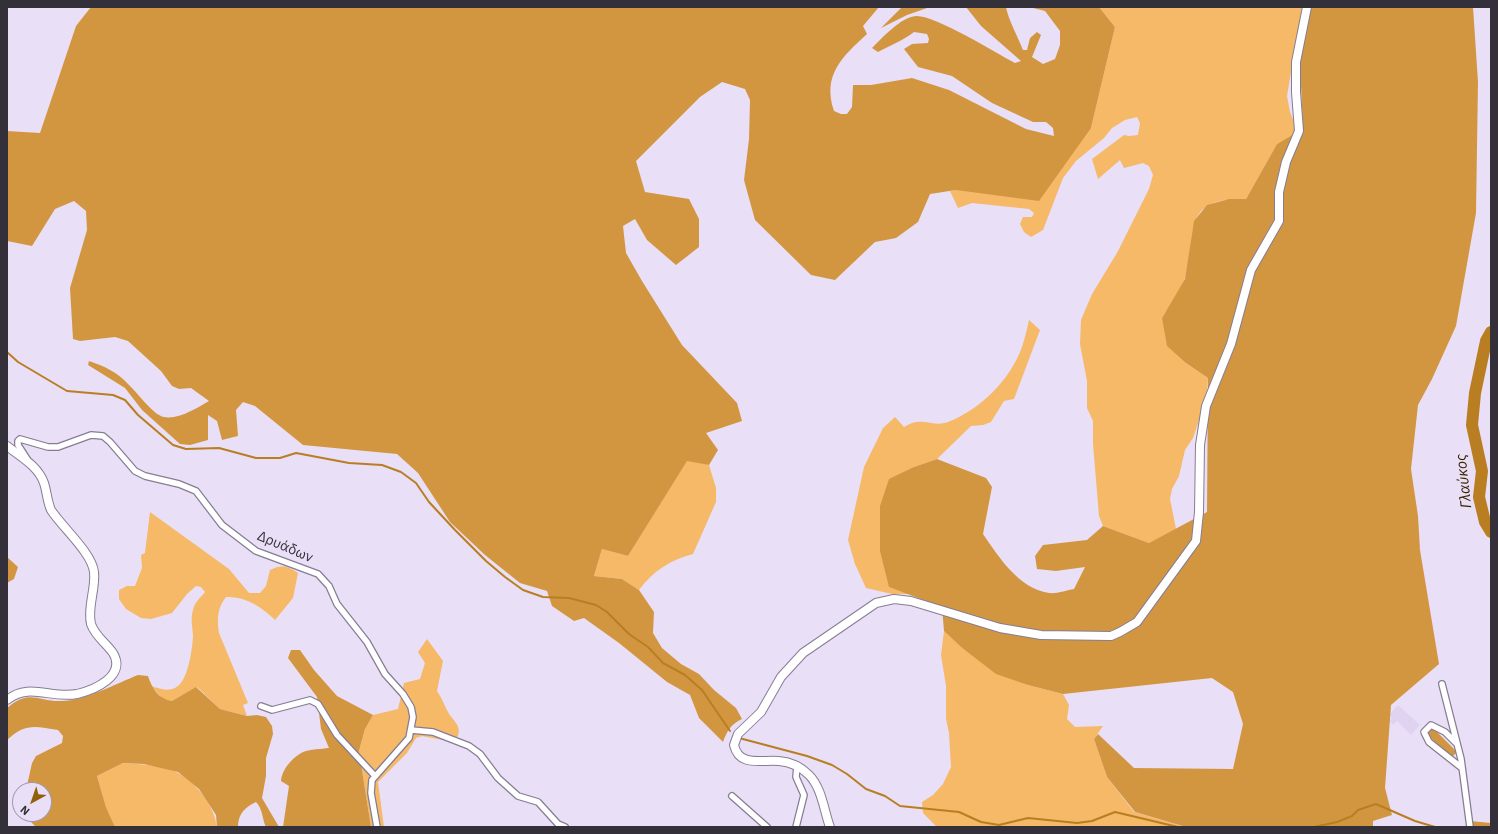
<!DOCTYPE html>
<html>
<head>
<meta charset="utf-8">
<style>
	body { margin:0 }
	#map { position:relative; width:1498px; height:834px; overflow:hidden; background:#e9dff7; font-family:"IBM Plex Sans",sans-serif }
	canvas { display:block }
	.frame { position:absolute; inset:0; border:8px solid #343039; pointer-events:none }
	.north { position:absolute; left:12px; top:782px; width:40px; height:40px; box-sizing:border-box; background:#e9dff7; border:1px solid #a199ab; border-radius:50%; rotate:220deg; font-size:11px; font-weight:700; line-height:16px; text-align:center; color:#343039 }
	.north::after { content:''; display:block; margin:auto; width:14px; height:18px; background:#91600e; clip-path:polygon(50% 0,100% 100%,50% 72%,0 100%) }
</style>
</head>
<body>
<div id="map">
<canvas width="1498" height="834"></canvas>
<div class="frame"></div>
<div class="north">N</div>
</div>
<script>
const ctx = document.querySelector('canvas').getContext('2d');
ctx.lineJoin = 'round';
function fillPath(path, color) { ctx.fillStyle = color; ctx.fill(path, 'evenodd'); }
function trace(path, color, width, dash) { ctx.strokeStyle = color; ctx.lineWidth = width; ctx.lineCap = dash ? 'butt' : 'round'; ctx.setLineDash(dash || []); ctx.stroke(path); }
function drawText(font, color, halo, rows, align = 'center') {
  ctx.font = font + ' "IBM Plex Sans",sans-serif'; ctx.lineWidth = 3; ctx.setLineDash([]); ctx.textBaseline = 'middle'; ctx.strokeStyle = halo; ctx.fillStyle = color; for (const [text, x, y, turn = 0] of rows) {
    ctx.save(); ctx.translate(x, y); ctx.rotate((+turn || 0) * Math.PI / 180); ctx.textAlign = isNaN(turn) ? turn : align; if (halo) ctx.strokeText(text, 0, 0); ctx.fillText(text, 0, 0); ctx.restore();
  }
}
const built = new Path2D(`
	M1398,705L1420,725L1411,735L1397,721L1393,725L1389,721L1392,718L1389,715Z`);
const green = new Path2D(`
	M1099,7H1302L1287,96L1290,112L1294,122V135L1277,144L1246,199C1180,198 1198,231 1185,278C1181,291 1169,306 1162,318L1186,363L1208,378L1207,397L1193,438L1185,450L1179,476L1172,489L1170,499L1176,529L1149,543L1103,526L1099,516L1093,444V421L1087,408V381L1080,344L1081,320L1092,294L1117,253L1149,189L1153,175L1149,166L1143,163L1124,168L1120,160L1098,179L1092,159L1124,135L1129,136L1138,135L1140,123L1137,117L1125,120L1112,128L1104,138L1076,161L1063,178L1043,230L1031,237L1024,232L1020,224L1023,217H1032L1034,213L1029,209L972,203L958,208L950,191L956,190L1091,128L1115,27Z
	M1029,320L1040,330L1014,399L1004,401L991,422L983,425L971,426L937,459L914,467L889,587L910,594H892L866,588L855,564L848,540L864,467L883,428L895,417L904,427C923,415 932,428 948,422C981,409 1010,380 1022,347C1025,338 1027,329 1029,320Z
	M687,460L709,465L716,488V502L693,554C670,560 653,571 639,590L622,579L594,576L602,549L628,556Z
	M150,512L229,569L249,593H260L266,586L270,570C282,564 288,566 298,573L293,598L275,620C262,607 245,596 226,597C217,608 217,620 219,633L248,703L243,705L247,716L220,709L197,687L172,701L164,700L151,686C158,688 167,692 175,688C188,682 192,651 193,637C193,628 190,619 193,610C194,603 201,597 205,592L201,587L196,586L187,594L172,613L151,619L141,618L126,609L119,599V590L127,586H135L142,568L141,555L145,553Z
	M944,631L961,647L1028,685L1063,694L1069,705L1067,719L1075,727L1103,726L1094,739L1107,777L1134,812L1186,827H937L923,813L922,802L933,795L943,784L951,767L949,733L946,719V686L941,655Z
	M427,639L443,661L437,691C442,698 444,705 448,712C453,721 463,726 457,738L448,741L422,736L416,738L407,753L378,782L384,827H371L359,751L365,729L373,715L398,709L404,683L420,679L425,663L418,652Z
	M123,763C138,764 165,765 178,773C197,783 214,806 217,827H115L106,807L97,776Z`);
const forest = new Path2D(`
	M91,7H879L863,26L867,34C842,57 822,75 834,111L841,114H847L852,107L853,85H871L912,78L949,90L1026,129L1054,136L1053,128L1046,122H1033L992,103L952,76L918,67L904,49L912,44L928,43L929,39L927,34L914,32C902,41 891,45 878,52L872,48C882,38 901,17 916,16C935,15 996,53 1015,63L1021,61L981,26L966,7H1006C1008,19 1018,37 1023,50H1027L1030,38L1037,32L1041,35L1032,57L1043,64L1055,59L1060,45V31L1045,11L1029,7H1099L1115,27L1091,128L1039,201L956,190L930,194L918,222L896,238L875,242L835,280L811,275L755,220L744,180L749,139L750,100L745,89L722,82L700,97L636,161L645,192L689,199L699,219V247L676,265L647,240L635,219L623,226L626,253L642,281L682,345L737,403L742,421L706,433L718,450L709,465L687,461L628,556L602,549L594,576L622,579L639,590L654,612L653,633L662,648L681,664L699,674L714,690L736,708L742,719C731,724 727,731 723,742L699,718L690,695L667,682L619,643L584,618L574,621L552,606L547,591L520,583L485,555L450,522L418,473L397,454L303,445L255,406L243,402L236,410L238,436L222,440L217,421L208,415V440L190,445L180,444L142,410L125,388L88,365L89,361C104,366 117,372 128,384C137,392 153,415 164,417C178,420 197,408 209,401L191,388L179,389L172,386L161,371L128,341L115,337L80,341L73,339L70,288L87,230L86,211L74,201L55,209L32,246L7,241V131L40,133L76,26Z
	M902,7H930L907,15L881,28Z
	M1311,7H1473L1478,82L1476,213L1456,326L1432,379L1418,405L1411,469L1418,516L1420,550L1439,664L1391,705L1385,788L1392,815L1373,821V827H1186L1135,812L1107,777L1094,739L1098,734L1134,768L1233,769L1243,724L1233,692L1212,678L1063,694L1028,685L996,674L961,647L944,631L942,607L889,587L880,551V506L889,479L914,467L937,459L986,478L992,487L983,534C999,557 1018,588 1049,593C1057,594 1067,590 1074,589L1085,567L1056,571L1037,569L1035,556L1043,545L1087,540L1103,526L1149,543L1207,512L1208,378L1186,363L1167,346L1162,318L1185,279L1194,221L1207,205L1229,199H1246L1277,144L1303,129L1300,63Z
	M7,557L18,567L14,579L7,583Z
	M291,650H300L314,670L337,696L373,715L365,729L359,751L371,827H283L289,786L281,781C282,769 293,757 303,752C311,749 321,749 329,748L321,729L317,697L288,658Z
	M138,675L148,676C152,689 159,699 172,701L196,687L220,709L247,716L257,715L266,717L272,726L273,734L266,758V776L262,798L279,827H266C262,819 263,809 256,802C245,807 238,814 238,827H217L216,815L199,789L178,772L144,764L123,763L97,776L106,807L115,827H36L29,820L28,814H44V790H26L32,763L36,756L62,743L63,736L58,730C35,726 25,723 7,740V708C30,688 38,702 62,701C83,701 118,683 138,675Z
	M1429,729H1434L1457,752L1451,758L1428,735Z
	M1470,821L1491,823V827H1472Z`);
const stream = new Path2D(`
	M7,352L18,362L67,391L113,395L125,400L138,415L173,445L186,449L219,448L256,458H280L296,453L349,463L382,465L401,472L416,483L429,502L455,530L486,561L505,577L523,590L543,597L569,598L596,605L607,612L629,634L648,647L663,663L685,675L702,690L730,731
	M739,738L807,756L832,765L847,774L866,789L885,796L900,806L959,812L981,822L999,825L1028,818L1077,823L1092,821L1115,812L1178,827
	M1314,827L1337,822L1352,816L1358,810L1376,804L1415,821L1435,827`);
const river = new Path2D(`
	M1491,332L1486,341L1475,393L1472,425L1482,471L1479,497L1485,522L1491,532`);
const street = new Path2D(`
	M27,459L18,445V441L20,439L48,447H58L91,435L103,436L110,442L135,471L145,476L179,484L196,491L222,525L256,551L318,574L329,586L337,604L367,642L385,674L403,694L411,707L413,717L409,738L372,780L371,793L377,827
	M1442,684L1461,759L1470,827
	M261,706L272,710L310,700L318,704L337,735L375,776
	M411,730L433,732L469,746L480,754L498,778L518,796L538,802L558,824L565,827
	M1457,744L1445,732L1431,725L1424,732L1429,742L1462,768
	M732,796L767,827
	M796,827L804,795L796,777L797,766`);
const secondary = new Path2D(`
	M7,446C21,457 38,466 44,483C47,492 47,501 51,510C62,527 92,553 94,572C96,589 87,607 91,624C95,636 106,643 113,653C127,676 94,690 77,694C51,699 29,682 7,700
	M830,827C824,811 822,788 809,775C801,767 791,762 779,761C763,759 739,768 734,745L738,734L761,712L781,677L803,653L876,603L894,599L911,601L1000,628L1041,635L1111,636L1120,632L1137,622L1196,541L1199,512L1200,445L1206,406L1231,344L1251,270L1279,221V192L1286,162L1299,131L1296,92V62L1307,7`);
const streetNames = [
	["Δρυάδων",285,547,23]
];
const waterNames = [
	["Γλαύκος",1464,481,-96]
];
fillPath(built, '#e0d3f2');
fillPath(green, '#f5b968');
fillPath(forest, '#d39640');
trace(stream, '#b97e21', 2);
trace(river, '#b97e21', 12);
trace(street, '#867d93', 8);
trace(secondary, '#867d93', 10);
trace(street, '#fff', 5.5);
trace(secondary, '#fff', 8);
drawText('14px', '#343039', '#e9dff7', streetNames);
drawText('italic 15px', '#3b2300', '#e9dff7', waterNames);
</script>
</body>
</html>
